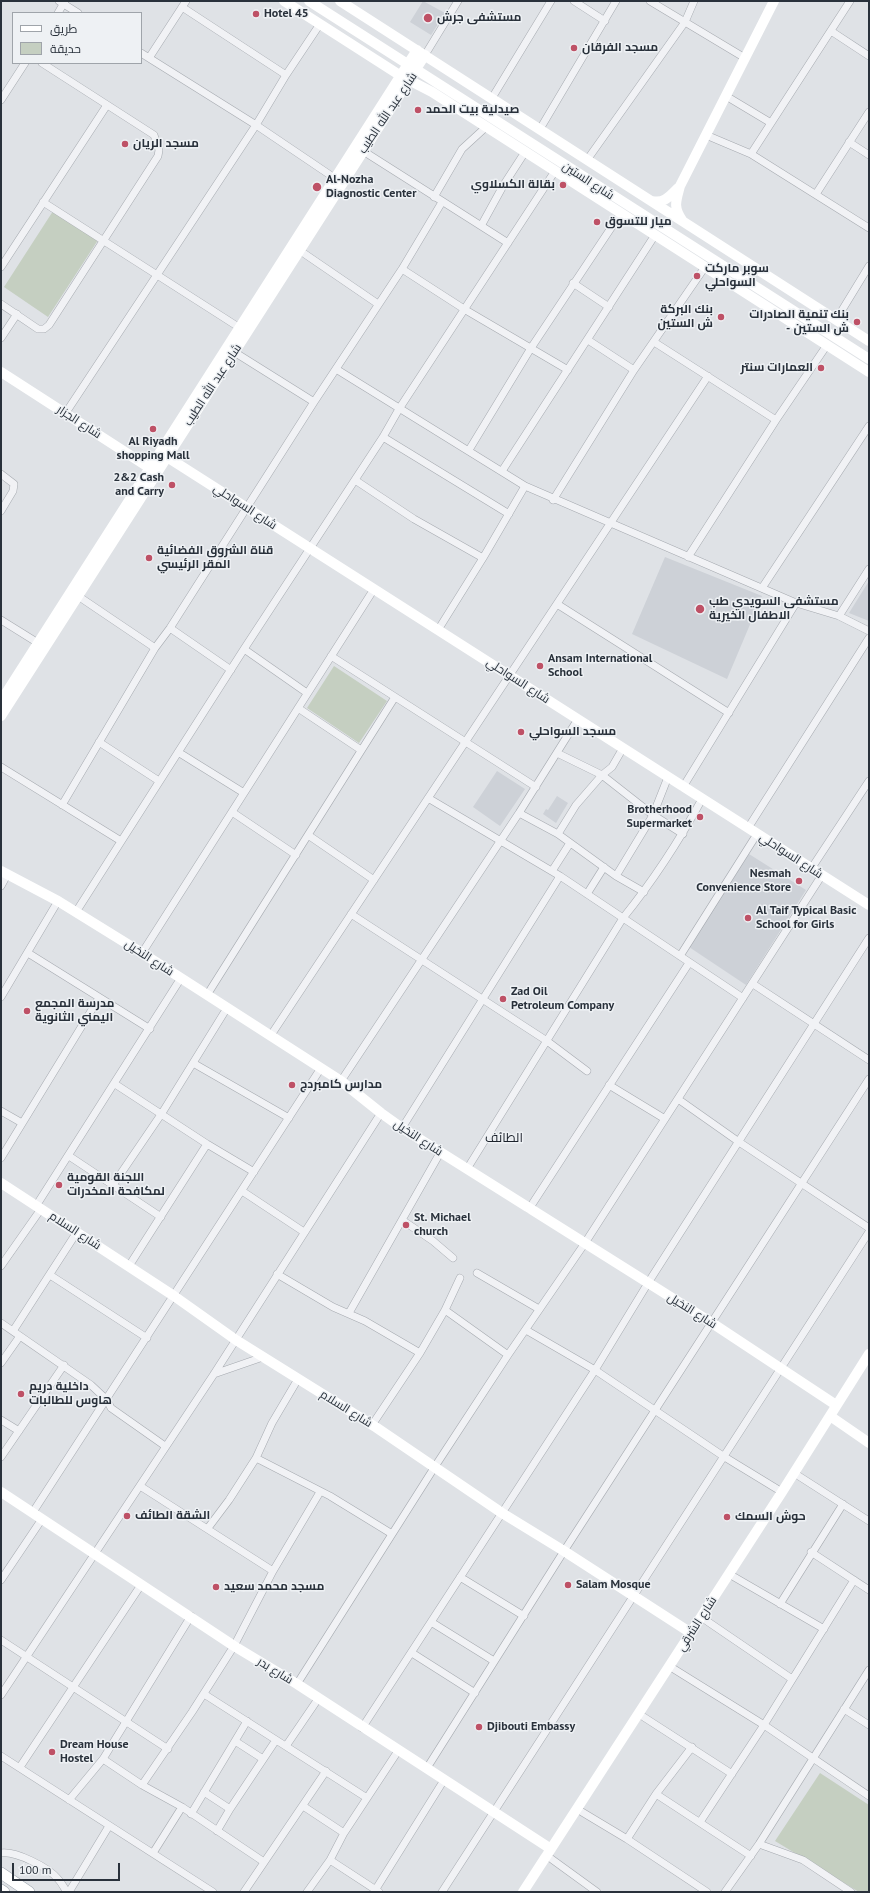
<!DOCTYPE html>
<html>
<head>
<meta charset="utf-8">
<style>
	body { margin:0 }
	#map { position:relative; width:870px; height:1893px; overflow:hidden; background:#dfe2e6; font-family:"PT Sans",Cairo,sans-serif }
	canvas { display:block }
	.frame { position:absolute; inset:0; border:2px solid #29313b; pointer-events:none }
	.legend { position:absolute; left:12px; top:12px; width:130px; height:52px; box-sizing:border-box; background:#eef1f4; border:1px solid #9fa4aa; margin:0; padding:5px 7px; list-style:none; font-size:12px; color:#29313b }
	.legend li { display:flex; align-items:center; gap:8px; height:20px }
	.legend b { width:20px; border:1px solid #9fa4aa }
	.scale { position:absolute; left:12px; top:1863px; width:108px; height:18px; box-sizing:border-box; border:2px solid #29313b; border-top:0; padding-left:5px; font-size:12px; line-height:14px; white-space:nowrap; color:#29313b; -webkit-text-stroke:3px #eef1f4; paint-order:stroke }
</style>
</head>
<body>
<div id="map">
<canvas width="870" height="1893"></canvas>
<div class="frame"></div>
<ul class="legend">
<li><b style="height:5px;background:#fff"></b>طريق</li>
<li><b style="height:11px;background:#c5cfc1"></b>حديقة</li>
</ul>
<div class="scale">100 m</div>
</div>
<script>
const ctx = document.querySelector('canvas').getContext('2d');
ctx.lineJoin = 'round';
function fillPath(path, color) { ctx.fillStyle = color; ctx.fill(path, 'evenodd'); }
function trace(path, color, width, dash) { ctx.strokeStyle = color; ctx.lineWidth = width; ctx.lineCap = dash ? 'butt' : 'round'; ctx.setLineDash(dash || []); ctx.stroke(path); }
function drawText(font, color, halo, rows, align = 'center') {
  ctx.font = font + ' "PT Sans",Cairo,sans-serif'; ctx.lineWidth = 3; ctx.setLineDash([]); ctx.textBaseline = 'middle'; ctx.strokeStyle = halo; ctx.fillStyle = color; for (const [text, x, y, turn = 0] of rows) {
    ctx.save(); ctx.translate(x, y); ctx.rotate((+turn || 0) * Math.PI / 180); ctx.textAlign = isNaN(turn) ? turn : align; if (halo) ctx.strokeText(text, 0, 0); ctx.fillText(text, 0, 0); ctx.restore();
  }
}
const built = new Path2D(`
	M423,1L445,13L431,35L410,22Z
	M665,557L762,596L727,679L632,634Z
	M869,581V621L849,613Z
	M497,771L525,789L500,826L473,807Z
	M557,796L568,803L556,823L543,814L546,809L548,810Z
	M750,852L749,854L806,890L746,985L689,947Z`);
const green = new Path2D(`
	M55,208L100,237L48,317L4,287Z
	M334,666L387,701L359,743L307,708Z
	M820,1773L869,1805V1892H859L775,1841Z`);
const street = new Path2D(`
	M59,1L78,13
	M186,1L149,58L256,125L339,181
	M574,1L605,21
	M650,1L745,58
	M182,7L286,75
	M58,13L65,1
	M831,31L869,56
	M141,53L149,58
	M425,55L458,1
	M726,96L771,123
	M492,98L551,1
	M1,100L25,63
	M540,129L616,1
	M706,135L751,154L869,228
	M849,142L869,155
	M360,149L508,243
	M751,154L850,1
	M587,160L685,22L694,1
	M816,194L869,112
	M434,197L462,149L486,127
	M43,202L240,328
	M481,226L503,186L525,152
	M299,250L378,304
	M1,267L107,105
	M402,269L464,309L568,370
	M573,283L609,307
	M1,304L38,329H44L49,325L158,156L159,150L154,135L42,63
	M836,320L869,266
	M1,338L17,314
	M588,340L634,370
	M654,342L776,420
	M231,350L314,402
	M336,369L525,486L796,603L839,616L869,631
	M65,414L256,125L286,75L320,24
	M383,437L509,514
	M469,450L531,348L621,213
	M502,471L655,235
	M1,474L14,484L13,491L1,511
	M355,480L414,519L483,558
	M553,500L634,370L705,267
	M688,557L776,420L827,345
	M762,588L869,426
	M78,596L155,648
	M557,604L729,713
	M839,616L869,569
	M1,620L38,643
	M170,628L231,670
	M438,630L483,558L525,486
	M244,649L307,693
	M331,656L536,787
	M298,708L361,750
	M99,742L159,781
	M178,752L244,793
	M557,753L602,775L653,815L683,834
	M1,767L121,841
	M683,787L796,603
	M428,798L560,876L743,998
	M62,805L155,648L170,628L314,402L402,269L442,202
	M232,812L296,855
	M519,813L558,834L616,876L644,892
	M748,828L869,638
	M558,834L576,805L602,775L612,767L623,748
	M308,835L374,880
	M811,869L869,781
	M552,871L570,843
	M616,876L653,815L668,777
	M1,886L7,875
	M587,894L604,867
	M76,912L244,649L383,437L399,409L555,171
	M351,914L547,1041L587,1071
	M28,953L150,1029
	M142,953L374,589
	M680,956L757,834
	M753,984L869,1060
	M207,995L395,697
	M1,997L58,901
	M271,1035L708,376
	M193,1063L289,1118
	M341,1081L519,813L578,719
	M115,1084L207,1144L254,1172
	M609,1085L665,1119
	M678,1099L739,1142L869,1228
	M1,1111L22,1123
	M402,1128L560,876
	M69,1156L161,1217
	M1,1158L99,998
	M467,1169L623,918C653,881 679,841 702,799
	M113,1185L162,1113L227,1008
	M242,1191L304,1232
	M36,1206L181,978
	M529,1209L689,963
	M402,1220L433,1241L453,1258
	M1,1266L41,1209
	M129,1266L207,1144
	M477,1273L539,1309
	M277,1274L333,1307L365,1321L420,1353
	M50,1275L147,1338
	M445,1310L508,1355
	M349,1313L440,1153
	M1,1323L91,1385L107,1400L111,1408L165,1446
	M526,1330L595,1370L723,1456L782,1492
	M13,1331L77,1232
	M1,1363L20,1336
	M214,1374L263,1357
	M1,1420L19,1431
	M372,1425L420,1353L445,1310L460,1278
	M1,1457L64,1365
	M256,1458L330,1496L392,1534
	M794,1473L869,1521
	M140,1486L273,1571
	M33,1512L321,1068
	M208,1528L229,1500L256,1458L272,1423L298,1379
	M811,1552L869,1590
	M729,1574L824,1629
	M460,1577L524,1616
	M1,1580L42,1519
	M780,1604L843,1504
	M701,1617L792,1679
	M431,1622L494,1661
	M1,1640L168,1749
	M412,1653L475,1693
	M669,1666L764,1725L869,1796
	M297,1684L434,1468L508,1355L585,1243L822,875
	M204,1694L367,1798
	M1,1695L214,1374L381,1113
	M844,1709L869,1725
	M639,1714L732,1774
	M362,1728L595,1370L648,1283L869,938
	M235,1741L263,1759
	M286,1746L318,1699
	M1,1756L213,1892
	M103,1759L142,1785L182,1807L264,1862
	M20,1767L141,1585
	M427,1768L564,1551L869,1079
	M142,1785L192,1712L234,1646L273,1571L320,1492
	M204,1792L230,1809
	M656,1794L751,1856
	M69,1800L103,1759L191,1616
	M303,1806L344,1833
	M577,1809L627,1839L707,1892
	M191,1814L247,1721
	M700,1822L764,1725L854,1580
	M217,1831L230,1809L276,1740
	M627,1839L656,1794L692,1747
	M759,1844L803,1860L851,1892
	M1,1853C16,1851 48,1867 58,1879C62,1883 64,1888 67,1892
	M153,1853L182,1807
	M546,1855L597,1892
	M330,1860L379,1892
	M69,1892L109,1826
	M244,1892L326,1771
	M307,1892L330,1860L344,1833L398,1751
	M374,1892L444,1780
	M442,1892L869,1232
	M725,1892L759,1844L869,1670`);
const secondary = new Path2D(`
	M284,1L401,76L432,92L869,372
	M309,1L869,359
	M340,1L869,341
	M652,201C664,204 670,196 678,188
	M682,220C673,207 676,201 680,186L774,1
	M1,372L156,472
	M167,457L869,905
	M1,701L417,50
	M1,716L425,55
	M1,871L58,901L142,953L341,1081L381,1113L402,1128L712,1323L836,1405
	M1,1183L174,1296L236,1340L377,1428L502,1513L564,1551L691,1633
	M830,1416L869,1443
	M1,1492L234,1646L297,1684L551,1849
	M523,1892L782,1492L869,1354`);
const primary = new Path2D(`
	M1,1873L29,1892
	M1,1890L4,1892`);
const markers = [
	[256,14,4,"#be5166"],
	[428,18,5,"#be5166"],
	[574,48,4,"#be5166"],
	[418,110,4,"#be5166"],
	[125,144,4,"#be5166"],
	[563,185,4,"#be5166"],
	[317,187,5,"#be5166"],
	[597,222,4,"#be5166"],
	[697,276,4,"#be5166"],
	[721,317,4,"#be5166"],
	[857,322,4,"#be5166"],
	[821,368,4,"#be5166"],
	[153,429,4,"#be5166"],
	[172,485,4,"#be5166"],
	[149,558,4,"#be5166"],
	[700,609,5,"#be5166"],
	[540,666,4,"#be5166"],
	[521,732,4,"#be5166"],
	[700,817,4,"#be5166"],
	[799,881,4,"#be5166"],
	[748,918,4,"#be5166"],
	[503,999,4,"#be5166"],
	[27,1011,4,"#be5166"],
	[292,1085,4,"#be5166"],
	[59,1185,4,"#be5166"],
	[406,1225,4,"#be5166"],
	[21,1394,4,"#be5166"],
	[127,1516,4,"#be5166"],
	[727,1517,4,"#be5166"],
	[568,1585,4,"#be5166"],
	[216,1587,4,"#be5166"],
	[479,1727,4,"#be5166"],
	[52,1752,4,"#be5166"]
];
const poiNames = [
	["Hotel 45",264,14],
	["مستشفى جرش",437,18],
	["مسجد الفرقان",582,48],
	["صيدلية بيت الحمد",426,110],
	["مسجد الريان",133,144],
	["Al-Nozha",326,180],
	["Diagnostic Center",326,194],
	["بقالة الكسلاوي",555,185,"right"],
	["ميار للتسوق",605,222],
	["سوبر ماركت",705,269],
	["السواحلي",705,283],
	["بنك البركة",713,310,"right"],
	["ش الستين",713,324,"right"],
	["بنك تنمية الصادرات",849,315,"right"],
	["- ش الستين",849,329,"right"],
	["العمارات سنتر",813,368,"right"],
	["Al Riyadh",153,442,"center"],
	["shopping Mall",153,456,"center"],
	["2&2 Cash",164,478,"right"],
	["and Carry",164,492,"right"],
	["قناة الشروق الفضائية",157,551],
	["المقر الرئيسي",157,565],
	["مستشفى السويدي طب",709,602],
	["الاطفال الخيرية",709,616],
	["Ansam International",548,659],
	["School",548,673],
	["مسجد السواحلي",529,732],
	["Brotherhood",692,810,"right"],
	["Supermarket",692,824,"right"],
	["Nesmah",791,874,"right"],
	["Convenience Store",791,888,"right"],
	["Al Taif Typical Basic",756,911],
	["School for Girls",756,925],
	["Zad Oil",511,992],
	["Petroleum Company",511,1006],
	["مدرسة المجمع",35,1004],
	["اليمني الثانوية",35,1018],
	["مدارس كامبردج",300,1085],
	["اللجنة القومية",67,1178],
	["لمكافحة المخدرات",67,1192],
	["St. Michael",414,1218],
	["church",414,1232],
	["داخلية دريم",29,1387],
	["هاوس للطالبات",29,1401],
	["الشقة الطائف",135,1516],
	["حوش السمك",735,1517],
	["Salam Mosque",576,1585],
	["مسجد محمد سعيد",224,1587],
	["Djibouti Embassy",487,1727],
	["Dream House",60,1745],
	["Hostel",60,1759]
];
const streetNames = [
	["شارع عبد الله الطيب",388,113,-56],
	["شارع الستين",588,181,33],
	["شارع عبد الله الطيب",213,385,-57],
	["شارع الجزار",79,422,33],
	["شارع السواحلي",245,507,33],
	["شارع السواحلي",518,681,33],
	["شارع السواحلي",791,856,33],
	["شارع النخيل",149,958,33],
	["شارع النخيل",418,1138,33],
	["شارع السلام",75,1231,33],
	["شارع النخيل",692,1311,32],
	["شارع السلام",346,1409,32],
	["شارع الشرقي",697,1624,-57],
	["شارع بدر",275,1671,32]
];
const neighbourhoodNames = [
	["الطائف",504,1138]
];
fillPath(built, '#cdd1d7');
fillPath(green, '#c5cfc1');
trace(street, '#a5a9af', 8);
trace(primary, '#9fa7b0', 12);
trace(street, '#f1f2f5', 7);
trace(secondary, '#fff', 10);
trace(primary, '#fff', 11);
for (const [x, y, r, color] of markers) { const dot = new Path2D(); dot.arc(x, y, r, 0, 2 * Math.PI); ctx.fillStyle = color; ctx.fill(dot); trace(dot, '#eef1f4', 1.5); }
drawText('bold 12px', '#29313b', '#eef1f4', poiNames, 'left');
drawText('12px', '#29313b', '#eef1f4', streetNames);
drawText('13px', '#1c222c', '#eef1f4', neighbourhoodNames);
</script>
</body>
</html>
